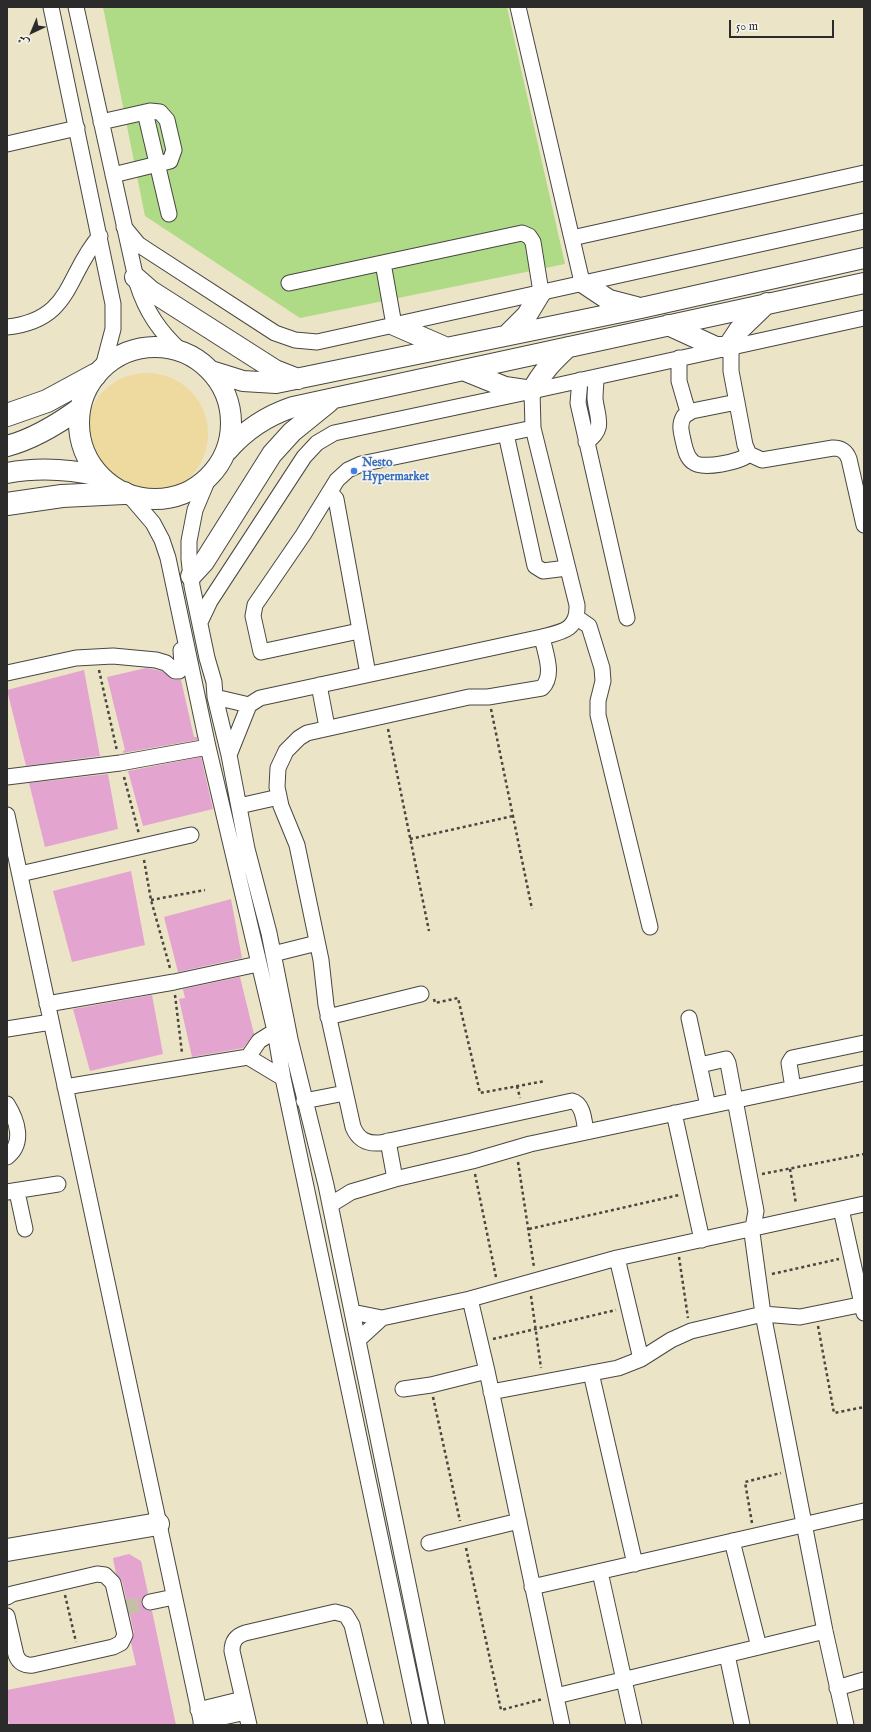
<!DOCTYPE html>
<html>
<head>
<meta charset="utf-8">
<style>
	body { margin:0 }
	#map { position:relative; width:871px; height:1732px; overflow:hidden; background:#ece4c6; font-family:"IM FELL English",Amiri,serif }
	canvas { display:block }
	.frame { position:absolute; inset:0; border:8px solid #2b2b2b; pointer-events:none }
	.north { position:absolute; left:12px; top:12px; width:40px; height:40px; -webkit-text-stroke:3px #f6f6f2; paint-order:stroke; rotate:224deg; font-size:11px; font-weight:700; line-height:16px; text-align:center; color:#2b2b2b }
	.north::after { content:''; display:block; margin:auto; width:14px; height:18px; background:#2b2b2b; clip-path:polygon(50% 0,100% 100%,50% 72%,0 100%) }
	.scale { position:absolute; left:729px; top:20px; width:105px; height:18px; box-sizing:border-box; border:2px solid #2b2b2b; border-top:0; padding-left:5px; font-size:12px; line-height:14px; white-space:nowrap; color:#2b2b2b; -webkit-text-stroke:3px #f6f6f2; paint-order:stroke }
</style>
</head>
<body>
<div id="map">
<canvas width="871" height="1732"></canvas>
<div class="frame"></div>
<div class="north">ش</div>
<div class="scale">50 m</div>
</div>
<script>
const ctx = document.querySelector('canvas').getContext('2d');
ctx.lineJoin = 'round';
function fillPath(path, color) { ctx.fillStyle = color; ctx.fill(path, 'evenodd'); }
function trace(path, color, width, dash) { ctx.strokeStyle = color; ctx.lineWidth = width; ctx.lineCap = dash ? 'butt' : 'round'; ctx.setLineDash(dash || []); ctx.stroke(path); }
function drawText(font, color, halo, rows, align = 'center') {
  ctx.font = font + ' "IM FELL English",serif'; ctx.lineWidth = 3; ctx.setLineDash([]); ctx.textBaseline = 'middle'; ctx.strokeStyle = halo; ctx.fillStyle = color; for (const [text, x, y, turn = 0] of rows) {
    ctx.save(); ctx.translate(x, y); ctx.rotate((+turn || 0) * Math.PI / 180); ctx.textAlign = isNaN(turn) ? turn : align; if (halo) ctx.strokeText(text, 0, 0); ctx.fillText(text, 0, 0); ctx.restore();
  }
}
const green = new Path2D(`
	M103,7H507L565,264L300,318L145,216Z`);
const sand = new Path2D(`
	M86 434a61 61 0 1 1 122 0a61 61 0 1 1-122 0Z`);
const building = new Path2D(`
	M146,668L162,671L174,680H181L194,737H197V740L123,753V751L125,750L107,677Z
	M84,670L100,756L26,766L7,690Z
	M201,757L213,809L143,826L128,771Z
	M108,774L118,829L45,847L29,783Z
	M131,871L145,945L72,962L53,891Z
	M231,899L242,958L178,972L164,917Z
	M240,977L254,1034L243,1048L192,1057L179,999L185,998L183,989Z
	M152,995L163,1054L90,1071L73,1009Z
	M129,1554L141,1561L148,1593L142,1599L141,1604L147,1610L152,1611L176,1725H9L7,1716V1690L136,1665L131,1643L134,1633L122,1581L116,1574L113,1558Z`);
const minorTunnel = new Path2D(`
	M124,1608L150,1602`);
const path = new Path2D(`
	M99,670L117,751
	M491,709L532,909
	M388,729L429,931
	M124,777L139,834
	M410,839L513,816
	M144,860L151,900L170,968
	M151,900L205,890
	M175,995L182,1053
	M434,999L435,1003L458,998L480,1093L545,1081
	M517,1086L520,1098
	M518,1162L534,1267
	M790,1169L796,1204
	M475,1174L496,1277
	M762,1174L864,1154
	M529,1229L679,1195
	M679,1257L688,1318
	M772,1274L839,1259
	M531,1296L541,1368
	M818,1326L834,1413L864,1407
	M493,1339L616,1310
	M433,1397L460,1521
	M752,1523L745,1482L781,1473
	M466,1548L501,1710L543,1699
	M65,1595L76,1642`);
const minor = new Path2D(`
	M51,7L113,304V329L103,367
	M76,7L137,283C146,312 160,332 182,352
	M518,7L582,282
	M145,112L169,214
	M101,122L150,111L160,112L167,120L174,150L170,161L113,175
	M7,144L77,128
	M124,227L138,244L147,250L275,333L295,340L317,342L864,221
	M572,238L864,173
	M383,263L394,325
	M289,283L522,233L529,236L533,242L541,292
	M7,327C73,320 66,274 100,236
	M731,347V371L745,445L749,454L762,460L833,448C841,448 846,451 849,459L864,525
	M679,358V381L688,412
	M580,380L578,403L627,618
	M737,402L692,411L684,416C679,424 681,431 683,440C685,448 686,457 693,462C702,470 741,462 749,454
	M506,434L535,566L543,571L567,568
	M586,442C606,429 597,417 595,399C595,392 596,384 596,377
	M208,479L195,510L189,541V559L192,586L207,658L214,682L215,697L229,755L247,849L269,933L290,1039L326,1185L437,1725
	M330,492L336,499L368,674
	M129,495L153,523L162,540L168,558L208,747L275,1031L283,1078L420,1725
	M576,617L589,626L602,668L603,681L598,701V715L650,927
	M200,622L210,601L304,457L317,443L334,433L532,391L864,318
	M359,631L261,652L253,616L255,605L303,535L337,480L348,470L361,464L533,428
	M542,637C545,653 555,675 542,688L488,697H469L307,733L299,738L286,751L278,768L277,787L281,806L297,845L321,960L326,1005L353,1127C358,1139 366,1144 380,1143L572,1101C584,1104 584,1122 586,1132
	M7,673L76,658L113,656L156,660L166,663L175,671H179L182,665L181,650
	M319,685L327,727
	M215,697L249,705
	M229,755L249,705L260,698L542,637C562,632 578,630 577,605L533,428L532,391
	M7,777L120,763L208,747
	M239,806L279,797
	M7,815L202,1725
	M20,874L191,835
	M273,954L317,943
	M47,1004L174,982L258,964
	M328,1017L421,994
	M689,1018L708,1106
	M7,1029L51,1022
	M248,1057L259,1041L275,1031L281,1037
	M700,1065L726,1059L728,1063L756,1211L752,1233L763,1314L825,1631L846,1725
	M65,1087L248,1057L283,1078
	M793,1088L789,1063L792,1058L864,1043
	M304,1101L345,1093
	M7,1104C17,1120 25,1143 7,1157
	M674,1113L702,1240
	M388,1141L395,1179
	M7,1192L58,1184
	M17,1192L25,1229
	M330,1205L351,1192L395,1179L472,1161L530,1144L864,1073
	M841,1209L864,1313
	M617,1258L641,1359
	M470,1299L487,1371L562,1725
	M352,1312L382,1318L470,1299L617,1258L864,1204
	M358,1340L382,1318
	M591,1373L635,1564
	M403,1389L431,1385L487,1371
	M491,1392L618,1368L641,1359L671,1340L691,1331L763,1314L800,1317L864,1304
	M732,1541L759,1647
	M429,1543L519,1521
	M600,1572L634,1725
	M532,1587L864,1511
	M7,1597L12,1594L97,1574L105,1575L113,1583L125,1635L121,1643L113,1647L33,1665C25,1666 19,1663 16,1655L7,1616
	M150,1602L174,1597
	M727,1655L742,1725
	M837,1688L864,1680
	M556,1696L825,1631
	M198,1710L243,1699
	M201,1722L246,1712
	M249,1725L232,1651C232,1641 236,1636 245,1633L335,1612L346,1615L352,1625L376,1725`);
const major = new Path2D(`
	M135,277L151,291L275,370L298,379
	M582,282L609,300L636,307
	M394,325L447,348
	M668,325L716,347H731L729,345L739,330L767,303
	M508,334L527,315L541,292
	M79 423a76 76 0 1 1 152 0a76 76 0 1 1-152 0Z
	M463,370L505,387L532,391C541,373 553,361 568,347
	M211,371L243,381L276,383L641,308L864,258
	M7,446C34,439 58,424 80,408
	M227,451C245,430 266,416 293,407L864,283
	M7,473C39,467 69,469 100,476
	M191,576L204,562L272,454L292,432L329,402`);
const highway = new Path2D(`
	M7,415L47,401L95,375
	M7,504L62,496L124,493
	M7,1550L158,1524`);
const markers = [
	[354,471,4,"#3f7fe0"]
];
const shopNames = [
	["Nesto",362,464],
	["Hypermarket",362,478]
];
fillPath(green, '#afda86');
fillPath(sand, '#eeda9e');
fillPath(building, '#e4a4d0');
trace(minorTunnel, '#c5bfa7', 15, [15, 8]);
trace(minor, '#484742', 17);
trace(major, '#484742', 22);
trace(highway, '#484742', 24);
trace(path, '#484742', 2.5, [3, 3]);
trace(minor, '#fff', 15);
trace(major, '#fff', 20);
trace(highway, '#fff', 22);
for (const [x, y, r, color] of markers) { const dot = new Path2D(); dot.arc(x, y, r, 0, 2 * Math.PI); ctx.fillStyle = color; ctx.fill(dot); trace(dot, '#f6f6f2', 1.5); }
drawText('bold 12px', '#366cbe', '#f6f6f2', shopNames, 'left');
</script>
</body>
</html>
